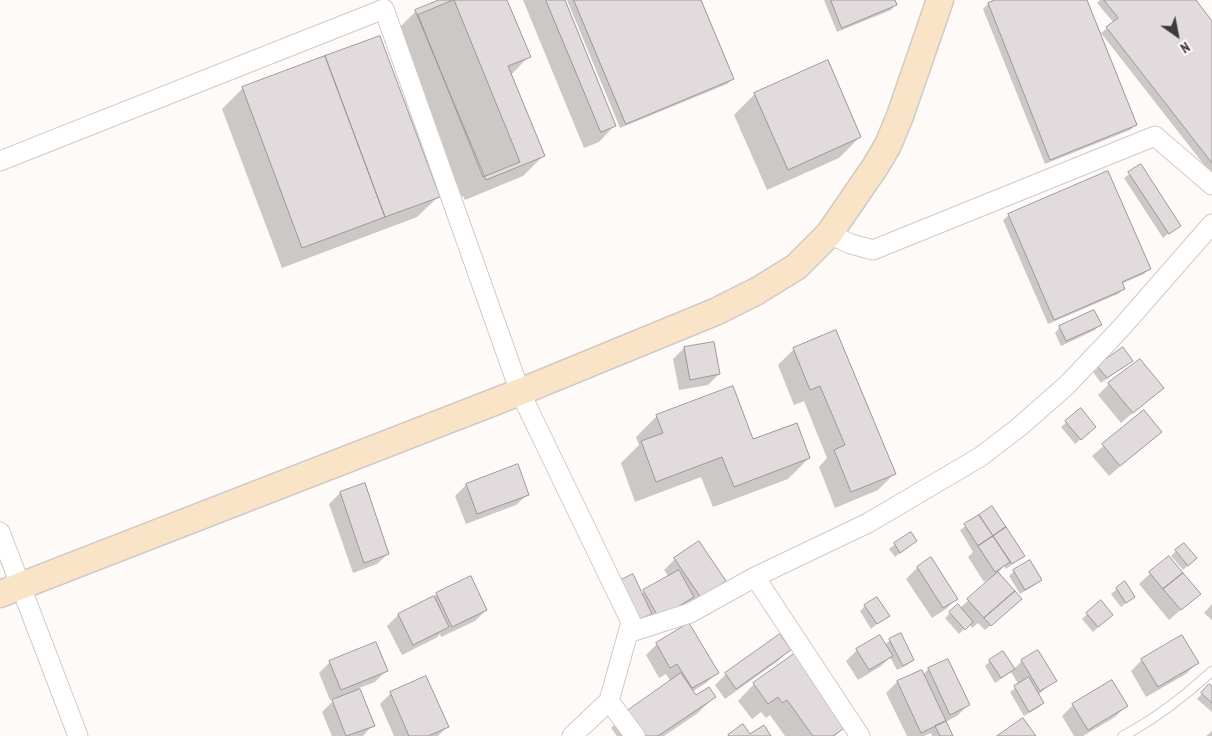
<!DOCTYPE html>
<html>
<head>
<meta charset="utf-8">
<style>
	body { margin:0 }
	#map { position:relative; width:1212px; height:736px; overflow:hidden; background:#fefaf8; font-family:"PT Sans Narrow",sans-serif }
	canvas { display:block }
	.north { position:absolute; left:1152px; top:10px; width:50px; height:50px; -webkit-text-stroke:4px #fefaf8; paint-order:stroke; rotate:147deg; font-size:14px; font-weight:700; line-height:20px; text-align:center; color:#3d3a39 }
	.north::after { content:''; display:block; margin:auto; width:18px; height:22px; background:#3d3a39; clip-path:polygon(50% 0,100% 100%,50% 72%,0 100%) }
</style>
</head>
<body>
<div id="map">
<canvas width="1212" height="736"></canvas>
<div class="north">N</div>
</div>
<script>
const ctx = document.querySelector('canvas').getContext('2d');
ctx.lineJoin = 'round';
function fillPath(path, color) { ctx.fillStyle = color; ctx.fill(path, 'evenodd'); }
function trace(path, color, width, dash) { ctx.strokeStyle = color; ctx.lineWidth = width; ctx.lineCap = dash ? 'butt' : 'round'; ctx.setLineDash(dash || []); ctx.stroke(path); }
const shadow = new Path2D(`
	M442,0H506L529,56L511,75L544,155L523,176L465,200L463,196L462,197L395,32L416,11Z
	M523,0H563L615,125L599,142L584,148Z
	M567,0H700L733,79L727,84L620,128Z
	M824,0H894L896,4L891,10L837,32Z
	M998,0H1086L1136,125L1130,130L1045,164L983,9L988,4Z
	M1100,0H1194L1212,23V175L1101,33L1114,23L1097,3Z
	M243,88L438,197L417,217L282,268L222,109Z
	M755,94L860,137L839,158L767,190L734,115Z
	M1140,166L1179,225L1163,238L1124,178Z
	M1009,215L1149,269L1144,274L1121,284L1123,289L1118,294L1048,324L1003,220Z
	M1100,324L1095,330L1061,346L1055,333L1060,327Z
	M684,348L719,374L708,385L679,390L673,359Z
	M794,349L894,474L878,490L835,508L819,467L827,458L804,401L794,405L778,365Z
	M1122,349L1131,361L1101,383L1093,372Z
	M1140,360L1162,388L1121,423L1098,395L1109,384Z
	M1080,410L1089,432L1075,444L1061,427Z
	M1144,411L1161,431L1109,476L1092,456Z
	M657,416L752,441L809,458L788,479L713,507L701,477L635,502L621,463L639,445L636,437Z
	M517,466L527,495L516,505L466,524L455,496L466,485Z
	M365,484L388,554L377,564L353,573L329,504L340,493Z
	M992,508L1023,556L1006,569L1004,566L998,573L1015,604L985,630L978,623L972,628L969,624L959,634L945,618L950,613L960,608L993,578L992,577L984,582L968,557L973,552L960,530Z
	M910,533L916,541L895,557L889,549Z
	M1176,551L1196,558L1183,570L1171,556Z
	M1168,557L1199,594L1169,620L1139,584Z
	M675,559L725,581L714,592L690,608L687,603L682,608L629,629L641,594L669,577L664,570Z
	M931,559L957,598L946,609L932,618L906,579L917,568Z
	M1014,571L1040,580L1035,585L1020,594L1009,576Z
	M470,577L486,610L475,621L441,637L440,634L436,638L402,655L387,626L398,615Z
	M1117,589L1134,597L1121,607L1111,594Z
	M1212,604V620L1204,613Z
	M865,606L888,615L871,629L860,611Z
	M1087,614L1106,620L1093,632L1082,619Z
	M779,636L789,650L778,661L725,699L715,685L726,674Z
	M890,640L913,660L907,665L897,670L890,657L881,666L858,680L846,661L857,650L885,645Z
	M657,644L717,673L706,683L692,692L696,697H714L698,713L664,736H617L611,728L628,712L671,682L666,674L659,678L646,655Z
	M793,655L845,726L835,736H785L770,715L766,718L761,712L752,719L738,701L754,684Z
	M947,660L968,705L957,716L945,722L952,736H932L931,733L924,736H907L886,693L897,682L921,671L923,675L928,669Z
	M1142,660L1197,663L1186,674L1146,697L1131,671Z
	M990,661L1014,669L1022,661L1055,680L1038,695L1043,703L1038,708L1024,716L1010,692L1019,685L1011,672L995,683L985,666Z
	M330,662L386,671L375,682L359,688L373,725L363,736H332L322,712L337,697L330,700L319,673Z
	M1112,681L1126,706L1115,717L1083,736H1074L1062,716L1073,705Z
	M1212,688V712L1197,699L1204,691Z
	M391,693L447,727L438,736H394L380,704Z
	M1212,731V736H1206Z`);
const building = new Path2D(`
	M439,0H507L531,57L508,66L545,156L486,180L415,10Z
	M454,0L520,162L483,177L418,15Z
	M546,0H565L616,126L601,132Z
	M574,0H701L734,79L626,124Z
	M831,0H895L897,5L842,28Z
	M995,0H1087L1137,125L1050,160L988,3Z
	M1104,0H1196L1212,21V163L1106,27L1118,18Z
	M380,36L440,197L385,217L325,56Z
	M325,56L385,217L302,248L242,87Z
	M828,60L861,137L788,170L754,93Z
	M1141,164L1181,226L1169,234L1128,172Z
	M1108,171L1151,269L1122,282L1125,289L1054,320L1008,214Z
	M1094,310L1102,325L1066,341L1059,326Z
	M836,330L896,474L851,492L834,450L845,445L820,386L810,390L793,348Z
	M714,342L720,374L690,380L684,347Z
	M1123,347L1133,361L1107,378L1097,366Z
	M1140,359L1164,388L1133,413L1108,383Z
	M733,386L753,439L797,423L810,458L734,487L722,457L656,482L641,441L663,433L656,415Z
	M1081,408L1096,427L1081,440L1065,421Z
	M1144,410L1162,432L1120,466L1102,444Z
	M518,464L529,495L477,514L466,484Z
	M365,483L389,554L364,563L340,492Z
	M992,506L1006,527L993,536L979,515Z
	M979,515L993,536L978,546L964,524Z
	M1006,527L1025,556L1012,564L993,536Z
	M911,532L917,541L900,553L894,543Z
	M993,536L1010,562L995,572L978,546Z
	M699,541L726,581L701,598L674,558Z
	M1184,543L1197,558L1188,566L1175,550Z
	M1169,556L1183,573L1163,589L1149,572Z
	M931,557L958,599L943,608L917,567Z
	M1030,560L1042,580L1025,590L1013,570Z
	M679,570L694,597L659,618L643,590Z
	M998,572L1015,591L984,618L967,599Z
	M1183,573L1201,594L1181,610L1163,589Z
	M633,574L652,614L640,619L621,580Z
	M471,576L487,610L452,627L436,593Z
	M1125,581L1135,597L1126,603L1116,588Z
	M1015,591L1022,599L991,626L984,618Z
	M434,596L449,627L413,645L398,614Z
	M877,597L890,616L877,624L864,605Z
	M1101,600L1113,615L1098,627L1086,613Z
	M958,604L973,622L965,630L949,612Z
	M689,623L719,673L692,688L677,664L670,668L656,643Z
	M901,633L914,660L903,666L889,639Z
	M780,634L791,650L736,689L725,673Z
	M880,635L893,656L869,670L856,649Z
	M1182,635L1199,663L1158,687L1141,659Z
	M376,642L388,671L341,690L329,661Z
	M1038,650L1057,681L1040,691L1021,660Z
	M1003,651L1015,669L1001,678L989,660Z
	M794,654L847,726L833,736H813L787,700L782,703L778,697L768,704L753,683Z
	M948,659L970,705L950,715L928,668Z
	M922,670L946,721L921,733L897,681Z
	M681,673L696,695L709,687L716,697L658,736H644L627,711Z
	M426,676L449,727L428,736H409L390,692Z
	M1029,677L1044,703L1029,712L1014,686Z
	M1112,680L1128,706L1088,730L1072,704Z
	M1209,684L1212,686V703L1201,693Z
	M360,689L375,726L346,736L332,700Z
	M1023,718L1036,736H997Z
	M946,721L953,736H940L935,726Z
	M743,724L750,734L764,725L771,736H729L728,735Z`);
const lane = new Path2D(`
	M1123,736C1155,719 1185,696 1212,671`);
const street = new Path2D(`
	M0,161L384,9L520,392L631,622L609,701L635,736
	M829,234L851,244L873,250L1155,136L1212,185
	M0,532L78,736
	M755,577L860,736
	M629,631H634L690,613L755,577L868,523L980,457L1018,428L1067,385L1122,327L1212,224
	M572,736L609,701`);
const secondary = new Path2D(`
	M0,594L520,392L715,312L757,291L796,267L829,234L875,167L888,145L900,116L940,0`);
fillPath(shadow, '#0003');
fillPath(building, '#e2dbde');
trace(building, '#9e979a', 1);
trace(lane, '#d0cac7', 11);
trace(street, '#d0cac7', 21);
trace(secondary, '#d0cac7', 29);
trace(lane, '#fff', 9);
trace(street, '#fff', 19);
trace(secondary, '#f9e4c8', 26);
</script>
</body>
</html>
